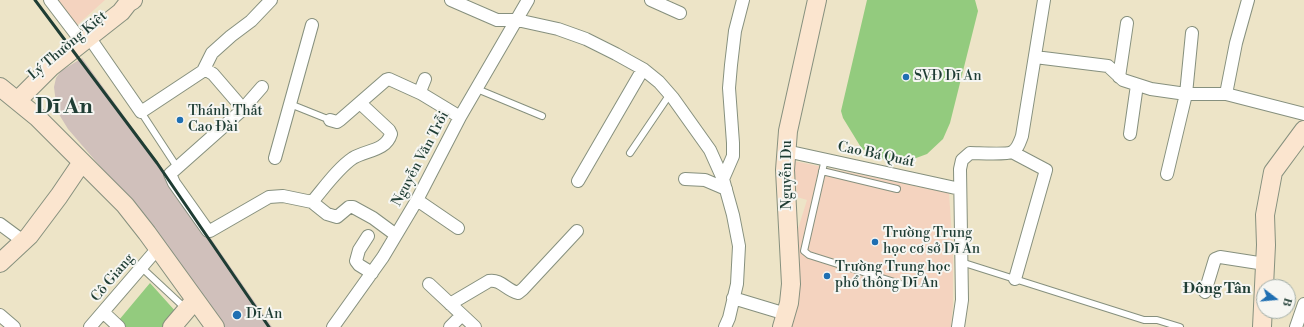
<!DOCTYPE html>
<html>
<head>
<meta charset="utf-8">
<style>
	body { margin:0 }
	#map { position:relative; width:1304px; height:327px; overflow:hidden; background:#ede4c7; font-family:"Libre Bodoni",serif }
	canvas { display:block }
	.north { position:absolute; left:1256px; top:279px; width:40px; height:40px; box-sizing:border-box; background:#f6f6f2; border:1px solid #a0aca6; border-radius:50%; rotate:106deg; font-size:11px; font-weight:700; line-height:16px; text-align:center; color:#1f3d34 }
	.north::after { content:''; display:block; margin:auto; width:14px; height:18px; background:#1f6fb2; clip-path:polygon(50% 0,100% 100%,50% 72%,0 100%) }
</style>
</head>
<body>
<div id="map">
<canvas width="1304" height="327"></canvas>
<div class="north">B</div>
</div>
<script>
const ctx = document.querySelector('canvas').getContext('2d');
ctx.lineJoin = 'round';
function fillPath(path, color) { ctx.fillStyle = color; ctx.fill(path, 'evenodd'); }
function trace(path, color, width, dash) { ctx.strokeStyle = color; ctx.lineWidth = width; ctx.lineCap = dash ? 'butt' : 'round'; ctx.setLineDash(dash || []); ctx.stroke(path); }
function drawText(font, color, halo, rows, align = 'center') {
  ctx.font = font + ' "Libre Bodoni",serif'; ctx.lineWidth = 4; ctx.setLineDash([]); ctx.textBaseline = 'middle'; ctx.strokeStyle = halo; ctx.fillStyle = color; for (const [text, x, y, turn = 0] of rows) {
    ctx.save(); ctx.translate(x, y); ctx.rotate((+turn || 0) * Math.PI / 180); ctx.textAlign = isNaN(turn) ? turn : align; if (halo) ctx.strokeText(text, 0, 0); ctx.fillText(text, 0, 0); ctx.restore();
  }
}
const built = new Path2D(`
	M54,0H105L75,27Z
	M794,161L949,193L953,251V304L951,327H789L797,232L807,200L797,197Z`);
const industrial = new Path2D(`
	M82,58L167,175L272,327H222L136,208L68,129L57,111L54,87L56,78L61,71Z`);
const green = new Path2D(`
	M867,0H975L978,11L950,123L943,139L927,154L908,161L889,162L878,157L862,149L843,118L841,111Z
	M150,283L177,313L164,327H126L119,320Z`);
const lane = new Path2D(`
	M477,89L542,116
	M290,104L330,120
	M141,112L177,167
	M630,153L670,94
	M825,159L804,251L809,255L904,285
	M822,171L897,189
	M961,262L1144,320H1157L1180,327
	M141,267L185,308`);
const street = new Path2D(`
	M50,0L82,42
	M451,0L497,20H517L558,29L586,39L616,54L643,69L659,82L673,98L710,150L723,179L733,215L739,246L737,284L729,318L725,327
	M651,0L680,13
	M89,37L141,112L203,71H208L213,74L238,103L241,107V111L170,174L174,183L208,231H210L269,197L283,196L312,202C324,188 338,168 353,158C366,150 386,151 391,134L389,130L360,103
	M1035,57L1108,66L1123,80L1151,89L1186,94H1226L1304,114
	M203,71L212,53L231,36L251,21L271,0
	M1119,77L1127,23
	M425,79L421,89L422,94L460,117
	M1226,94L1236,43L1248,0
	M241,111L262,87
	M330,120L337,122L340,120L386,80L389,79L422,94
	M1130,134L1137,85
	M786,151L960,189
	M1012,152L1046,170L1015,279
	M275,158L312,25
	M1167,174L1186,94L1192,33
	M685,179L705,180L726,189
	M723,179L733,156V143L729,88L731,65L735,31L743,0
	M578,181L643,69
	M417,200L458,228
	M312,202L327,214L337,217L349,207H353L373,218L396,235
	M0,224L23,241
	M368,236L359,250L356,261L359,265L372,273
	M429,284L475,327
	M1205,292L1215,259L1220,257L1265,264
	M733,298L786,314
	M450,304L489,281C501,279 506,290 518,293L523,289L577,231
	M103,312L119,327
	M0,315L14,327
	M90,327L158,248
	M333,327L383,257L417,200L460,117L528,0
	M450,327L462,315
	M958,327L962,300L960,169L962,160L970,153C979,153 1006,155 1012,152C1018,149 1020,141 1022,136L1044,0
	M1296,327L1304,304`);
const secondary = new Path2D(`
	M0,87L37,117L125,205L147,233L215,327
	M18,100L51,67L121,12L128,3L133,0
	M0,263L29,236L59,196L82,162
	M172,327L195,300
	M782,327L789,303L791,284L785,170L788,131L817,0
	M1262,327L1266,245L1265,215L1273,172L1304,130`);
const rail = new Path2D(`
	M35,0L157,163L269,327`);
const markers = [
	[906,77,4,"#1f6fb2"],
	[180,120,4,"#1f6fb2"],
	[875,242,4,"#1f6fb2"],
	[827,276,4,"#1f6fb2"],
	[237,315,5,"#1f6fb2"]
];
const streetNames = [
	["Lý Thường Kiệt",68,46,-40],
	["Cao Bá Quát",876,155,12],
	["Nguyễn Văn Trỗi",421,159,-62],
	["Nguyễn Du",788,175,-90],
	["Cô Giang",113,278,-50]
];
const poiNames = [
	["SVĐ Dĩ An",914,77],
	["Thánh Thất",188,112],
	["Cao Đài",188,128],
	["Trường Trung",883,234],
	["học cơ sở Dĩ An",883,250],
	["Trường Trung học",835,268],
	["phổ thông Dĩ An",835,284],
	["Dĩ An",246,315]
];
const neighbourhoodNames = [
	["Đông Tân",1217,289]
];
const townNames = [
	["Dĩ An",64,108]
];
fillPath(built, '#f4d3bf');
fillPath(industrial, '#d0c0bb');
fillPath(green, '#93cb7e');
trace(lane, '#86907e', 8);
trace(street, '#86907e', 14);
trace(secondary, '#86907e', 20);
trace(lane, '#fff', 6);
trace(street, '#fff', 12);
trace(secondary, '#fbe5cf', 18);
trace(rail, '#1f3d34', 3);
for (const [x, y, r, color] of markers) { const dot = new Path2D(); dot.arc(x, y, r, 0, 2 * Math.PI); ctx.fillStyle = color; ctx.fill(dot); trace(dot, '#f6f6f2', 1.5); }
drawText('14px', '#1f3d34', '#f6f6f2', streetNames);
drawText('14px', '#1f3d34', '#f6f6f2', poiNames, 'left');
drawText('bold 15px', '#1f3d34', '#f6f6f2', neighbourhoodNames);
drawText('bold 22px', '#1f3d34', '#f6f6f2', townNames);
</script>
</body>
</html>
